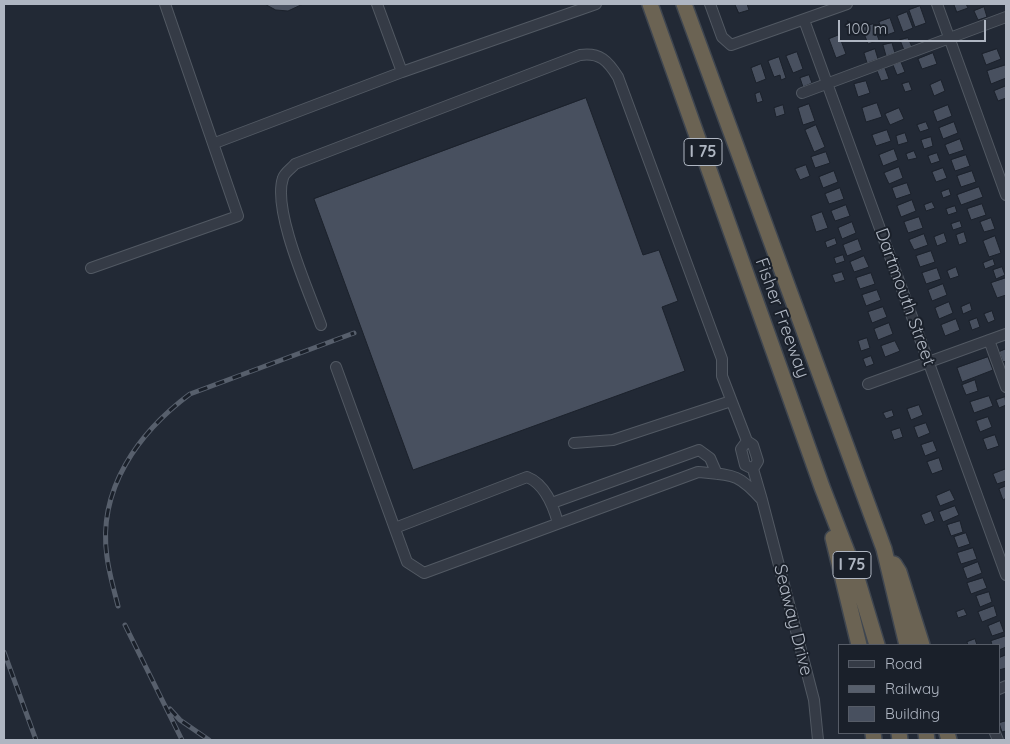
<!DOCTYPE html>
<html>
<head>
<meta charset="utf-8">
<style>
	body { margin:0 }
	#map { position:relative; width:1010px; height:744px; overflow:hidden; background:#222935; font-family:Quicksand,sans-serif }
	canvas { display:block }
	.frame { position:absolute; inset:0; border:5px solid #afb6c2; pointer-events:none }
	.legend { position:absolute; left:838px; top:644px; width:162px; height:90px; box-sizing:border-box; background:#1a202a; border:1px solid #565c67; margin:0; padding:6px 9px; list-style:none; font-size:15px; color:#afb6c2 }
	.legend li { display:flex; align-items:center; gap:10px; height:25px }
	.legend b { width:25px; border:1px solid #565c67 }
	.scale { position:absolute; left:838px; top:20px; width:148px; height:22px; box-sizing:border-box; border:2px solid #afb6c2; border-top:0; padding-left:6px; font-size:15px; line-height:18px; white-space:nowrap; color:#afb6c2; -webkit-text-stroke:4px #1a202a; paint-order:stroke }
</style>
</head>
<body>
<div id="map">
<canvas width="1010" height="744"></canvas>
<div class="frame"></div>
<ul class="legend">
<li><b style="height:6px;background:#353b46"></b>Road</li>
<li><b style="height:6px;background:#575f6c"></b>Railway</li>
<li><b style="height:14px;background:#48505f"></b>Building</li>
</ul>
<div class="scale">100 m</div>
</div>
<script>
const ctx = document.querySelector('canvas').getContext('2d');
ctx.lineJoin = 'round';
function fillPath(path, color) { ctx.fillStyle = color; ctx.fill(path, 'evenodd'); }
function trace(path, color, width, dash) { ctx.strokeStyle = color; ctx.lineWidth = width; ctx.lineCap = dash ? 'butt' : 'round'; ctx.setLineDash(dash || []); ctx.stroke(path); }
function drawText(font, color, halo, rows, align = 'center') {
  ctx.font = font + ' Quicksand,sans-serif'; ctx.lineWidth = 4; ctx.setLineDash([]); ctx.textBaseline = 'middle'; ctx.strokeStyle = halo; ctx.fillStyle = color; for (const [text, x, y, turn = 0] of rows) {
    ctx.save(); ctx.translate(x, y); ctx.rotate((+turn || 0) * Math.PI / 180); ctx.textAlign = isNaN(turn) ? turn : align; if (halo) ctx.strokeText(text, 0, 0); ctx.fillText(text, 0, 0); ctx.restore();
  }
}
const building = new Path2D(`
	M265,4H303L288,11L276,10Z
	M735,4H747L749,10L739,13Z
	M954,4H966L968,8L957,12Z
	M920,6L926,23L915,27L909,10Z
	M984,7L987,17L978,20L974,11Z
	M907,12L913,28L903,32L897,16Z
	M890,18L895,32L884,36L879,22Z
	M873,24L879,40L868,44L862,28Z
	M839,35L846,54L836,58L829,39Z
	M908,38L912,47L904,50L900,40Z
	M892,43L895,53L886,56L883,45Z
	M875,49L878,59L867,63L864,53Z
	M997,49L1001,59L986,65L982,54Z
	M797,52L803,69L793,73L786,56Z
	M933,53L937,64L922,69L918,59Z
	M779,57L786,78L781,80L780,75L774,77L768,61Z
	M901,62L905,72L897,75L893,65Z
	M761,64L766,79L756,83L751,68Z
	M1006,65V78L991,84L987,71Z
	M885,68L889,79L881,81L877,71Z
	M809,75L812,83L803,87L800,78Z
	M941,80L945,91L934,96L930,85Z
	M866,81L870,93L858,97L854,84Z
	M909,82L912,90L905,92L902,84Z
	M1006,86V98L998,101L994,91Z
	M760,92L763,101L757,103L755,94Z
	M586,98L643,255L659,250L678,301L662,307L685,371L413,470L314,199Z
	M877,103L882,117L866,122L862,108Z
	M809,104L815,121L803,125L798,108Z
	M783,105L785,114L776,117L774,108Z
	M948,105L952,116L937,122L933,111Z
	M899,108L904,119L890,125L885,114Z
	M926,122L929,129L920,132L917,125Z
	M954,122L958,133L943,139L939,128Z
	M816,125L825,147L814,152L805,130Z
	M887,130L891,141L876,146L872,135Z
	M905,133L908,142L898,145L896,136Z
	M931,137L933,146L924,149L921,140Z
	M960,139L964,150L949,155L945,145Z
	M894,149L898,160L883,166L879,155Z
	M914,151L917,158L908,160L906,154Z
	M826,152L830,163L815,168L811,157Z
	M937,153L940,161L931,164L928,156Z
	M966,155L970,166L955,171L951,160Z
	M806,165L810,176L800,180L795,169Z
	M899,167L903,178L889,184L884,173Z
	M943,168L947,178L936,182L932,172Z
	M834,171L838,182L823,188L819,177Z
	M972,171L976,182L961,187L957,176Z
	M907,183L911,194L896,199L892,188Z
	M979,187L983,197L961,205L957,195Z
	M840,188L844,199L829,204L825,194Z
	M949,189L951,195L943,198L941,192Z
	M912,200L916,211L901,217L897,206Z
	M932,202L935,208L926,211L924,205Z
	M982,204L986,215L971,220L967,209Z
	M846,205L850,216L835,221L831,211Z
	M955,206L957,212L948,215L946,209Z
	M822,212L828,228L816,232L811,216Z
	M919,217L923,228L908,233L904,222Z
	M991,218L995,229L984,232L980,222Z
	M960,221L962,227L953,230L951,224Z
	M852,222L856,233L842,239L838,228Z
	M964,232L967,242L959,245L956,235Z
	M944,233L947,242L937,246L934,237Z
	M924,234L928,245L914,250L909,240Z
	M995,236L1001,253L989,257L983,241Z
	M835,238L837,244L827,248L825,242Z
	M858,239L862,250L847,256L843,245Z
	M931,251L935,262L920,267L916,256Z
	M843,255L845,261L836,264L834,258Z
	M864,256L869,267L854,272L850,262Z
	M993,259L995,265L985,269L983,263Z
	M956,267L959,276L950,279L947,271Z
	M1002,267L1005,275L996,279L993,270Z
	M937,268L941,279L926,284L922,273Z
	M842,272L845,280L835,283L832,275Z
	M871,273L875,284L860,289L856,278Z
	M1006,278V295L997,298L991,283Z
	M943,284L947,295L932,301L928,290Z
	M877,290L881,300L866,306L862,295Z
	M949,302L953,313L939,319L935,308Z
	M970,303L972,310L963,314L961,307Z
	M883,307L887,317L872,323L868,312Z
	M992,311L995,320L988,323L984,314Z
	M977,318L980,327L972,330L969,321Z
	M956,319L960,330L945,336L941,325Z
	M889,323L893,334L878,340L874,329Z
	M867,338L870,348L861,351L858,341Z
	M895,341L900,351L885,357L881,346Z
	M1006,349V361L1003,362L999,352Z
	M871,356L874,364L866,367L863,359Z
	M988,357L993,370L962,382L957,368Z
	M975,380L978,391L966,395L962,385Z
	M989,396L993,406L974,413L970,402Z
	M1005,397L1006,405L999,408L996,400Z
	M919,405L923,415L911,420L907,409Z
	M892,410L894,416L886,419L883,413Z
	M988,417L992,427L980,432L976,421Z
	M926,423L930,433L918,438L914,427Z
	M900,428L903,437L894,440L891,431Z
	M995,435L999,446L987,450L983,439Z
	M933,441L937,451L925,456L921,445Z
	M939,458L943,470L932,474L927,462Z
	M1006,469V481L997,484L993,474Z
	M1006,486V498L1003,500L999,489Z
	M950,490L955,500L940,506L936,496Z
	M955,506L959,515L943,522L939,512Z
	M931,511L935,521L925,525L921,515Z
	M960,521L963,532L951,536L947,525Z
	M966,533L970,544L958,548L954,537Z
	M973,548L977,559L961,564L957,553Z
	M978,562L982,573L967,579L963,568Z
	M983,578L987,588L971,594L967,583Z
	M989,592L992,602L980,607L976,596Z
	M994,606L997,616L982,622L978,612Z
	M964,609L967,615L958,618L956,612Z
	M1000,621L1004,632L992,636L988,626Z
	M1006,636V647L999,650V645H992L991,641Z
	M975,639L977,645H968L967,642Z
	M1006,655V668L999,670V658Z
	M1006,721V731L1002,732L999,723Z`);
const minor = new Path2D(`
	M710,4L722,37L731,45L847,4
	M937,4L1006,195
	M804,20L1006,575
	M402,72L596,4
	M802,93L1006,17
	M215,143L402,72L377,4
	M91,268L238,216L165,4
	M321,325C309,292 272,210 283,178C284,173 292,168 295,164L580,55C600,52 608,61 618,77L722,359V376L747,441L753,445L758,461L753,469
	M989,340L1006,387
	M336,367L407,562L424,573L698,472C733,475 738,473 762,500
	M868,384L1006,334
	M747,441L741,449L745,465L753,469L762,500L814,700L818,740
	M574,443L613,440L731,401
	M552,503L699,450L710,458L717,474
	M395,528L527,477C545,484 553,505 558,523
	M999,689L1006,686
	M995,733L998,740`);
const highway = new Path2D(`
	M650,4L822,487L856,575L877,645
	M684,4L884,549L907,645
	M833,538L859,645
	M894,564L899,572L922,645
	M873,733L874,740
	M899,733L900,740
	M926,733L927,740
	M947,733L949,740`);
const rail = new Path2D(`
	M118,606C114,590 109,573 107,557C97,489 139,432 190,394L354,333
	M125,625L182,740
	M4,652L36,740
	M170,709L180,720L209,740`);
const shields = [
	[703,152,38],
	[852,565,38]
];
const shieldNames = [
	["I 75",703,152],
	["I 75",852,565]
];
const streetNames = [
	["Dartmouth Street",905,297,70],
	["Fisher Freeway",782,318,70],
	["Seaway Drive",793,620,76]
];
fillPath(building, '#48505f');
trace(building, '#1c222c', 1);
trace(minor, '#525963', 12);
trace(highway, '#3f4650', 18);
trace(minor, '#353b46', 10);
trace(highway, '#6b6353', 15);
trace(rail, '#575f6c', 5);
trace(rail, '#1a202a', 3, [9]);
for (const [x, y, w] of shields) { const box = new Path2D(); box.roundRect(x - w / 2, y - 13.5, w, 27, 4); ctx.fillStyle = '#1a202a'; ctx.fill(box); trace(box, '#afb6c2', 1); }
drawText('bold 16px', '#afb6c2', null, shieldNames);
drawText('18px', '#afb6c2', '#1a202a', streetNames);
</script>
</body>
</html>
